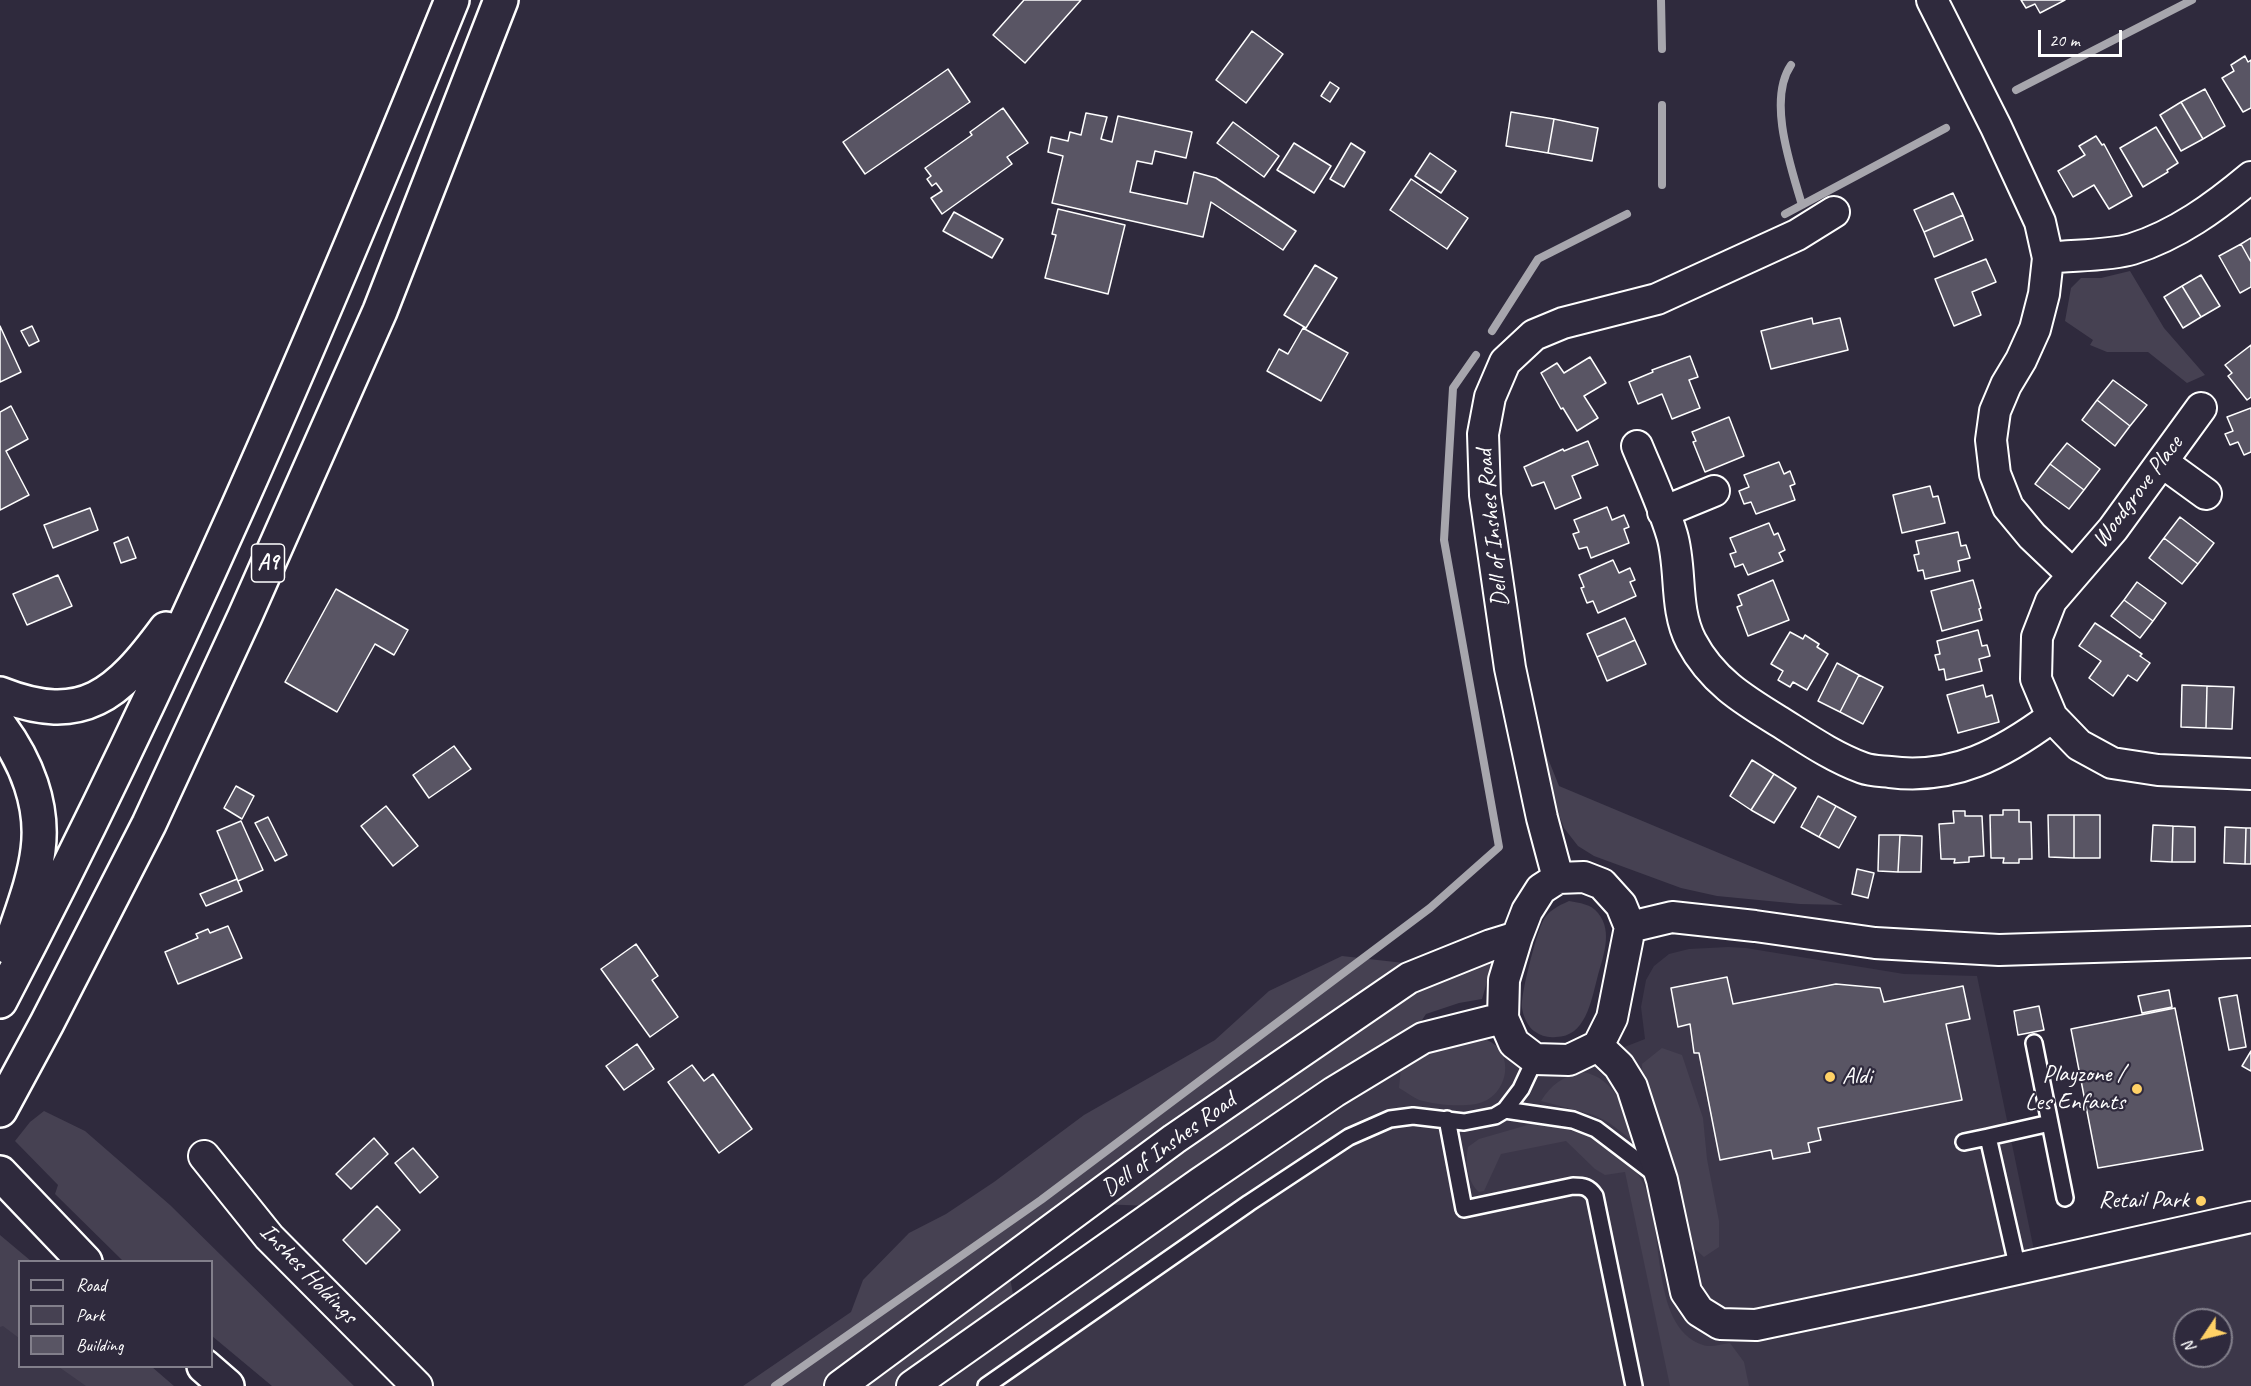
<!DOCTYPE html>
<html>
<head>
<meta charset="utf-8">
<style>
	body { margin:0 }
	#map { position:relative; width:2251px; height:1386px; overflow:hidden; background:#2f2a3d; font-family:Caveat,sans-serif }
	canvas { display:block }
	.legend { position:absolute; left:18px; top:1260px; width:195px; height:108px; box-sizing:border-box; background:#2f2a3d; border:2px solid #827f8b; margin:0; padding:8px 10px; list-style:none; font-size:18px; color:#fff }
	.legend li { display:flex; align-items:center; gap:12px; height:30px }
	.legend b { width:30px; border:2px solid #827f8b }
	.north { position:absolute; left:2173px; top:1308px; width:60px; height:60px; box-sizing:border-box; background:#2f2a3d; border:2px solid #827f8b; border-radius:50%; rotate:235deg; font-size:16px; font-weight:700; line-height:24px; text-align:center; color:#fff }
	.north::after { content:''; display:block; margin:auto; width:21px; height:27px; background:#ffd166; clip-path:polygon(50% 0,100% 100%,50% 72%,0 100%) }
	.scale { position:absolute; left:2038px; top:30px; width:84px; height:27px; box-sizing:border-box; border:3px solid #fff; border-top:0; padding-left:8px; font-size:18px; line-height:21px; white-space:nowrap; color:#fff; -webkit-text-stroke:4px #2f2a3d; paint-order:stroke }
</style>
</head>
<body>
<div id="map">
<canvas width="2251" height="1386"></canvas>
<ul class="legend">
<li><b style="height:8px;background:#2f2a3d"></b>Road</li>
<li><b style="height:16px;background:#464152"></b>Park</li>
<li><b style="height:16px;background:#595564"></b>Building</li>
</ul>
<div class="north">N</div>
<div class="scale">20 m</div>
</div>
<script>
const ctx = document.querySelector('canvas').getContext('2d');
ctx.lineJoin = 'round';
function fillPath(path, color) { ctx.fillStyle = color; ctx.fill(path, 'evenodd'); }
function trace(path, color, width, dash) { ctx.strokeStyle = color; ctx.lineWidth = width; ctx.lineCap = dash ? 'butt' : 'round'; ctx.setLineDash(dash || []); ctx.stroke(path); }
function drawText(font, color, halo, rows, align = 'center') {
  ctx.font = font + ' Caveat,sans-serif'; ctx.lineWidth = 4.5; ctx.setLineDash([]); ctx.textBaseline = 'middle'; ctx.strokeStyle = halo; ctx.fillStyle = color; for (const [text, x, y, turn = 0] of rows) {
    ctx.save(); ctx.translate(x, y); ctx.rotate((+turn || 0) * Math.PI / 180); ctx.textAlign = isNaN(turn) ? turn : align; if (halo) ctx.strokeText(text, 0, 0); ctx.fillText(text, 0, 0); ctx.restore();
  }
}
const built = new Path2D(`
	M1728,947L1746,948L1904,974L1977,976L2034,1250L2251,1199V1386H935L1381,1073L1484,1042L1573,1067L1645,1039L1641,1007L1646,980L1654,966L1669,954L1689,949ZM2185,1320H2221V1356H2185Z
	M0,1268L19,1284L20,1366L126,1367L150,1386H0Z`);
const green = new Path2D(`
	M2130,271L2164,328L2205,375L2187,383L2148,352H2107L2090,345L2093,340L2065,321L2071,288L2081,278H2101Z
	M1539,736L1559,786L1843,905L1800,904L1717,896L1681,888L1594,856L1578,846L1564,828L1557,810Z
	M1569,901C1580,903 1591,904 1598,913C1614,932 1602,959 1597,979C1591,1002 1585,1037 1556,1037C1548,1038 1541,1036 1534,1031C1528,1027 1523,1016 1522,1008C1520,996 1536,936 1542,923C1547,911 1558,906 1569,901Z
	M1342,956L1413,964L1480,965L1491,964V968L1482,999L1459,1003L1426,1014L1416,1029L1150,1206L1099,1204L1009,1272L1014,1300L896,1386H743L851,1312L863,1280L909,1233L946,1214L994,1182L1084,1115L1215,1040L1269,991Z
	M1468,1036C1476,1037 1484,1038 1491,1042C1513,1056 1508,1088 1487,1100C1471,1109 1437,1105 1419,1100C1412,1097 1405,1091 1399,1088L1401,1068L1430,1046Z
	M1662,1048L1682,1055L1703,1118L1707,1159L1719,1221V1247L1704,1257L1679,1235L1643,1094L1642,1064Z
	M1582,1072C1617,1077 1627,1116 1637,1144L1608,1122L1594,1115L1541,1101C1551,1085 1563,1076 1582,1072Z
	M44,1111L85,1131L170,1205L354,1386H272L212,1336V1262L123,1261L55,1194L58,1185L15,1141L30,1122Z
	M1531,1124C1572,1127 1615,1140 1639,1176C1668,1219 1646,1326 1703,1345C1710,1348 1722,1344 1730,1343L1744,1362L1749,1386H1670L1625,1172L1605,1175L1595,1169L1566,1141L1501,1154L1484,1191L1479,1192C1467,1182 1465,1161 1468,1147L1479,1139Z
	M0,1235L31,1261L20,1262L19,1338L3,1326L0,1327Z
	M59,1367H152L174,1386H86Z`);
const stream = new Path2D(`
	M1661,0L1662,49
	M1791,65C1767,100 1791,167 1802,205
	M2016,90L2192,0
	M1662,105V185
	M1785,214L1946,128
	M1492,331L1538,259L1627,214
	M775,1386L1041,1200L1430,908L1499,847L1444,540L1453,388L1476,355`);
const building = new Path2D(`
	M1024,0H1081L1025,63L993,35Z
	M2021,0H2065L2040,13L2035,4L2026,8Z
	M1252,31L1283,54L1246,103L1216,80Z
	M2245,56L2248,62L2251,60V108L2243,112L2222,78L2234,71L2231,65Z
	M948,69L970,102L865,174L843,142Z
	M1330,82L1339,88L1330,102L1321,96Z
	M2205,89L2225,126L2203,139L2181,102Z
	M2181,102L2203,139L2181,151L2160,115Z
	M1003,108L1028,143L1007,157L1012,164L942,214L931,198L942,191L936,183L932,186L927,179L931,176L925,168L972,135L970,132Z
	M1511,112L1554,119L1548,153L1506,146Z
	M1086,113L1107,117L1101,139L1112,142L1118,116L1192,132L1186,158L1155,151L1152,164L1137,161L1130,192L1187,204L1194,172L1216,178L1296,231L1283,250L1211,202L1203,237L1052,203L1063,156L1048,152L1051,137L1068,141L1070,132L1081,135Z
	M1554,119L1598,128L1592,161L1548,153Z
	M1233,122L1279,156L1264,177L1217,143Z
	M2156,127L2178,163L2167,170L2168,172L2143,187L2120,148Z
	M2096,136L2102,145L2104,144L2132,196L2109,209L2094,185L2073,197L2058,171L2085,155L2079,146Z
	M1294,143L1331,166L1314,193L1277,170Z
	M1351,143L1365,152L1344,187L1330,179Z
	M1430,153L1456,171L1441,193L1415,176Z
	M1411,179L1468,218L1447,249L1390,210Z
	M1953,193L1963,215L1924,232L1914,210Z
	M1058,209L1125,225L1108,294L1045,278L1056,235L1052,234Z
	M954,212L1003,239L992,258L943,231Z
	M1963,215L1973,240L1934,257L1924,232Z
	M2251,238V262L2241,244Z
	M2241,244L2251,262V287L2240,293L2219,256Z
	M1986,259L1996,282L1972,292L1981,315L1954,326L1935,279Z
	M1315,265L1337,278L1306,328L1284,315Z
	M2201,275L2220,306L2201,317L2182,286Z
	M2182,286L2201,317L2183,328L2164,297Z
	M1812,318L1813,324L1840,318L1848,350L1771,369L1761,331Z
	M0,326L21,372L0,382Z
	M32,326L39,341L29,346L21,331Z
	M1303,328L1348,353L1321,401L1267,371L1279,349L1288,354Z
	M2251,345V397L2247,400L2228,376L2232,373L2225,365Z
	M1690,356L1698,377L1689,380L1700,408L1672,419L1662,394L1638,404L1629,382L1653,372L1652,370Z
	M1590,357L1606,383L1584,396L1598,418L1577,431L1563,408L1561,409L1541,373L1557,363L1564,373Z
	M2113,380L2147,405L2130,426L2097,400Z
	M2097,400L2130,426L2115,446L2082,420Z
	M11,406L28,439L6,451L29,495L0,510V412Z
	M2251,408V452L2244,455L2238,442L2230,445L2225,434L2233,431L2227,417Z
	M1729,417L1744,456L1705,472L1693,442L1696,441L1692,432Z
	M1588,441L1598,465L1572,476L1581,498L1555,509L1544,482L1532,486L1524,467L1563,449L1564,451Z
	M2067,443L2100,469L2084,490L2050,464Z
	M1779,462L1784,474L1790,471L1795,484L1790,486L1795,500L1756,514L1751,502L1744,504L1739,491L1749,487L1744,475Z
	M2050,464L2084,490L2069,509L2035,484Z
	M1930,486L1933,497L1938,496L1945,523L1902,533L1893,495Z
	M1607,507L1612,520L1624,515L1629,527L1624,529L1629,543L1591,558L1587,547L1579,549L1573,534L1579,532L1574,520Z
	M90,508L98,530L53,548L44,525Z
	M2180,517L2214,543L2198,564L2164,538Z
	M1769,523L1774,535L1778,533L1785,550L1779,553L1783,561L1748,575L1743,564L1735,567L1730,554L1736,552L1730,538Z
	M1958,532L1961,546L1966,545L1970,558L1958,561L1960,571L1925,579L1923,570L1918,571L1914,555L1919,554L1916,541Z
	M128,537L136,558L121,563L114,543Z
	M2164,538L2198,564L2182,584L2149,558Z
	M1613,560L1619,573L1630,568L1635,580L1630,582L1636,596L1598,613L1593,601L1587,603L1581,588L1584,587L1579,575Z
	M58,575L72,606L27,625L13,594Z
	M1773,580L1789,620L1748,636L1737,607L1742,605L1738,595Z
	M1973,580L1981,608L1979,609L1982,620L1942,631L1931,591Z
	M2137,582L2166,603L2153,621L2124,600Z
	M336,589L408,630L394,655L375,644L337,712L285,682Z
	M2124,600L2153,621L2140,638L2111,616Z
	M1625,618L1635,640L1597,657L1587,634Z
	M2095,623L2142,654L2140,656L2150,663L2137,681L2128,675L2113,696L2089,678L2101,661L2079,646Z
	M1978,630L1982,646L1987,645L1990,656L1979,659L1982,671L1946,680L1944,669L1939,670L1935,655L1940,654L1937,641Z
	M1790,632L1803,639L1805,635L1819,644L1817,647L1828,654L1807,690L1793,682L1790,687L1778,680L1783,671L1771,664Z
	M1635,640L1646,664L1607,681L1597,657Z
	M1837,663L1859,675L1840,712L1818,701Z
	M1859,675L1883,687L1863,724L1840,712Z
	M1983,685L1986,697L1992,695L1999,722L1958,733L1947,695Z
	M2182,685L2207,686L2206,728L2181,727Z
	M2207,686L2234,687L2232,729L2206,728Z
	M454,746L471,769L429,798L413,775Z
	M1752,760L1774,774L1751,810L1730,796Z
	M1774,774L1796,788L1774,823L1751,810Z
	M236,786L254,796L242,819L224,808Z
	M1818,796L1836,806L1819,837L1801,827Z
	M386,806L418,846L393,866L361,826Z
	M1836,806L1856,817L1839,848L1819,837Z
	M2003,810H2019V822H2031L2032,859H2019V863H2003L2004,858H1991L1990,815H2003Z
	M1953,811H1965V816H1982L1984,856L1969,857V862L1954,863L1955,859H1941L1939,824L1954,823Z
	M2048,815H2074V858L2049,857Z
	M2074,815H2100V858H2074Z
	M268,817L287,855L275,861L255,823Z
	M241,821L263,870L238,881L217,831Z
	M2153,825L2173,826L2172,862L2151,861Z
	M2173,826L2195,827V862H2172Z
	M2225,827L2246,828L2245,864L2224,863Z
	M2246,828H2251V864H2245Z
	M1879,835H1900L1898,872L1878,871Z
	M1900,835L1922,836L1921,872H1898Z
	M1857,869L1874,873L1868,898L1852,894Z
	M237,879L242,891L206,906L200,894Z
	M228,926L242,958L178,984L165,952L198,938L196,934L208,929L210,933Z
	M636,944L658,976L652,980L678,1017L650,1037L601,969Z
	M1727,977L1733,1004L1836,984L1880,988L1884,1002L1963,986L1970,1019L1946,1024L1962,1100L1818,1128L1821,1140L1808,1143L1810,1152L1773,1159L1771,1150L1720,1160L1699,1053H1694L1690,1024L1678,1027L1671,988Z
	M2169,990L2172,1007L2142,1013L2138,996Z
	M2237,995L2246,1047L2229,1050L2219,998Z
	M2039,1006L2044,1030L2018,1035L2014,1011Z
	M2175,1008L2203,1150L2098,1168L2071,1029Z
	M637,1044L654,1069L624,1090L606,1066Z
	M2251,1051V1071L2242,1066Z
	M692,1065L704,1081L713,1074L752,1129L719,1153L668,1082Z
	M374,1138L388,1154L351,1189L336,1174Z
	M413,1148L438,1177L420,1193L395,1163Z
	M377,1206L400,1230L366,1264L343,1240Z`);
const lane = new Path2D(`
	M1505,1110L1573,1120L1596,1129L1655,1174
	M1447,1119L1464,1209L1573,1186C1584,1186 1589,1187 1595,1196L1634,1386
	M2050,1123L2065,1198
	M1988,1137L2050,1123L2034,1043
	M1964,1142L1988,1137L2018,1269
	M986,1386L1249,1203L1349,1137L1390,1119L1413,1116L1464,1122L1495,1116L1505,1110L1521,1089L1535,1059`);
const street = new Path2D(`
	M1932,0L1996,127L2040,222L2048,258L2044,294L2035,329L2021,360L2006,385L1995,411L1991,440L1995,474L2008,507L2032,536L2073,575
	M2048,258C2073,255 2108,256 2132,249C2177,235 2215,207 2251,177
	M2201,408L2113,529L2051,601L2037,637L2036,679L2052,717L2079,745L2112,763L2158,770L2251,774
	M1637,446C1649,475 1663,505 1672,535C1682,569 1674,608 1691,641C1712,681 1744,700 1780,722C1807,739 1833,757 1863,768C1871,771 1881,771 1890,772C1954,780 2002,754 2052,717
	M2162,462L2206,494
	M1663,512L1714,491
	M1584,877L1602,884L1621,905L1630,927L1612,1018L1598,1046L1569,1060L1535,1059L1514,1043L1503,1018L1504,980L1517,937L1527,911L1541,889L1558,878Z
	M1558,878L1542,818L1510,668L1485,495L1483,434L1490,397L1505,362L1534,335L1563,323L1657,299L1797,235L1834,212
	M1630,927L1672,917L1755,926L1875,943L1999,950L2251,942
	M1598,1046L1619,1066L1632,1087L1662,1180L1686,1292L1699,1311L1720,1324L1756,1325L1918,1291L2251,1217
	M204,1156L269,1237L417,1386
	M840,1386L1174,1139L1409,978L1491,945L1517,937
	M912,1386L1200,1183L1334,1092L1423,1038L1503,1018`);
const secondary = new Path2D(`
	M0,1173L85,1262
	M204,1366L227,1386`);
const highway = new Path2D(`
	M0,694C83,727 118,694 166,629
	M0,726C26,761 44,805 38,850C34,883 20,916 10,948
	M0,1001C170,677 315,339 452,0
	M0,1110L47,1023L149,824L245,616L380,311L501,0`);
const markers = [
	[1830,1077,6,"#ffd166"],
	[2137,1089,6,"#ffd166"],
	[2201,1201,6,"#ffd166"]
];
const shields = [
	[268,563,33]
];
const shieldNames = [
	["A9",268,563]
];
const streetNames = [
	["Woodgrove Place",2138,492,-53],
	["Dell of Inshes Road",1493,528,-96],
	["Dell of Inshes Road",1169,1145,-36],
	["Inshes Holdings",308,1274,46]
];
const poiNames = [
	["Playzone /",2125,1075],
	["Les Enfants",2125,1103],
	["Aldi",1842,1077,"left"],
	["Retail Park",2189,1201]
];
fillPath(built, '#3c3749');
fillPath(green, '#464152');
trace(stream, '#a7a6ad', 8);
fillPath(building, '#595564');
trace(building, '#fff', 1.5);
trace(lane, '#fff', 20);
trace(street, '#fff', 34);
trace(secondary, '#fff', 38);
trace(highway, '#fff', 38);
trace(lane, '#2f2a3d', 15);
trace(street, '#2f2a3d', 30);
trace(secondary, '#2f2a3d', 33);
trace(highway, '#2f2a3d', 33);
for (const [x, y, r, color] of markers) { const dot = new Path2D(); dot.arc(x, y, r, 0, 2 * Math.PI); ctx.fillStyle = color; ctx.fill(dot); trace(dot, '#2f2a3d', 2); }
for (const [x, y, w] of shields) { const box = new Path2D(); box.roundRect(x - w / 2, y - 19, w, 38, 4.5); ctx.fillStyle = '#2f2a3d'; ctx.fill(box); trace(box, '#fff', 1.5); }
drawText('bold 22px', '#fff', null, shieldNames);
drawText('24px', '#fff', '#2f2a3d', streetNames);
drawText('24px', '#fff', '#2f2a3d', poiNames, 'right');
</script>
</body>
</html>
